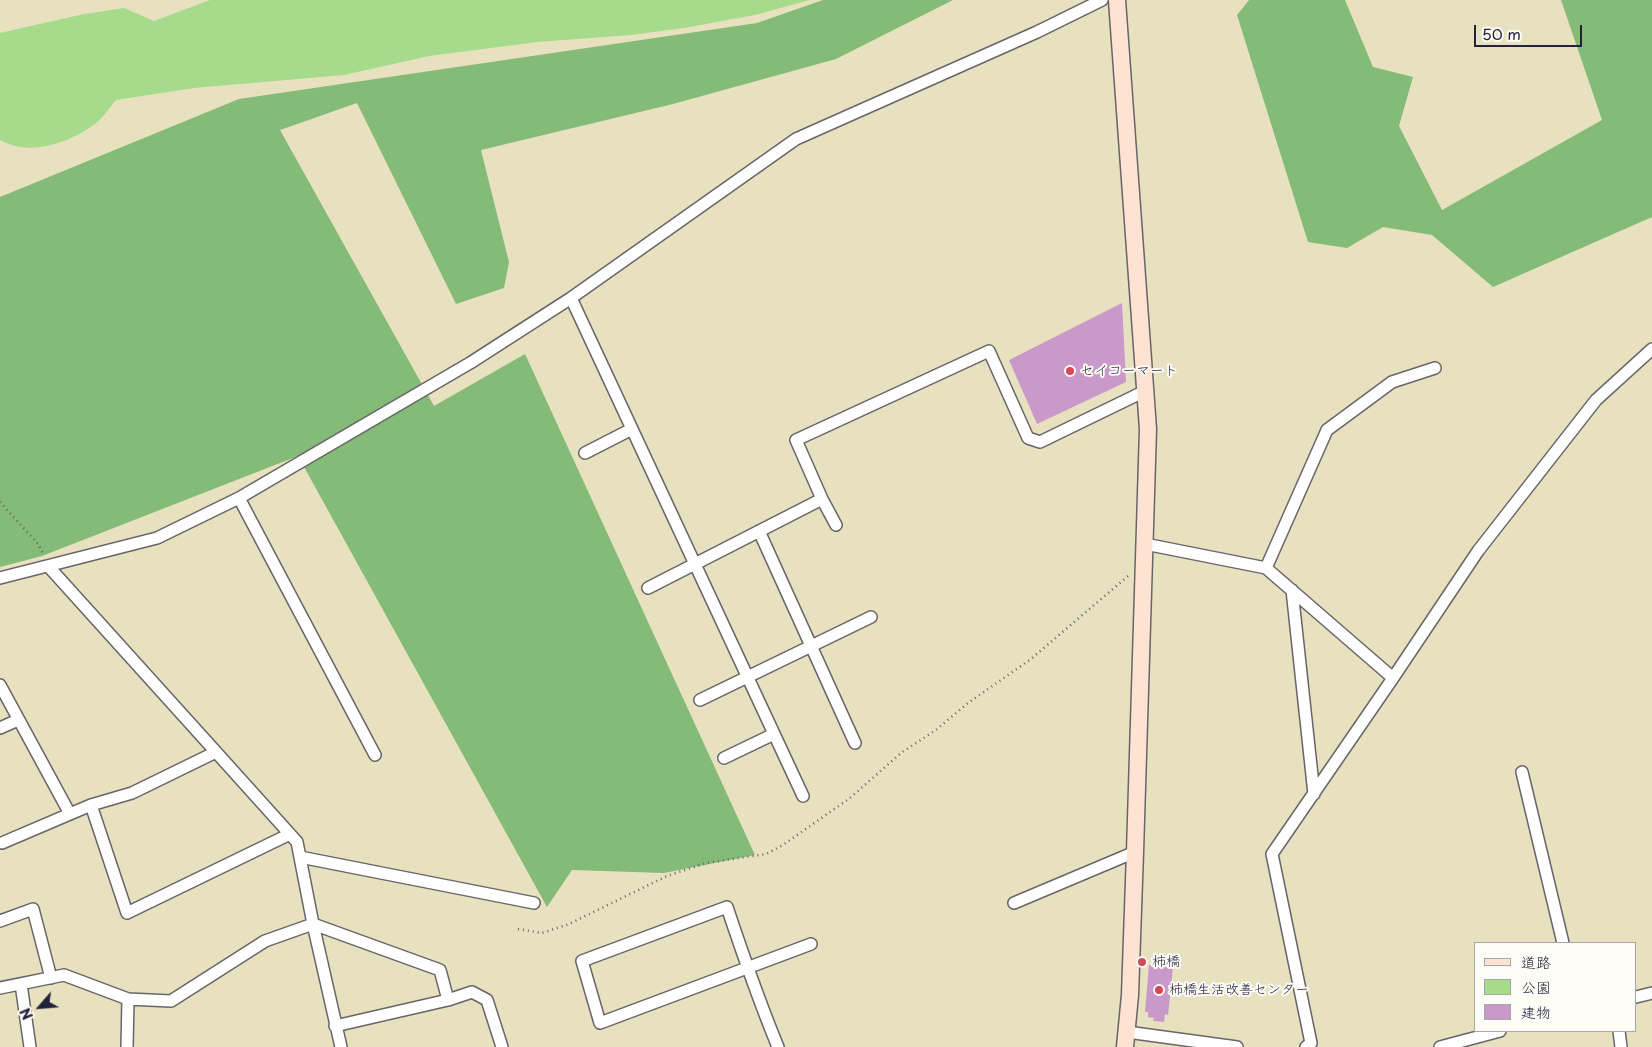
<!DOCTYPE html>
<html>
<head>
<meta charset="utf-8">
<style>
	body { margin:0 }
	#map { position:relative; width:1652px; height:1047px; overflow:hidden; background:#e8e1bf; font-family:"Playpen Sans","Klee One",sans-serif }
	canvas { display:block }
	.legend { position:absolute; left:1474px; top:942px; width:162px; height:90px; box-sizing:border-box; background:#fdfcf7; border:1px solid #a5a5ac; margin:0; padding:6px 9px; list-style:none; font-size:15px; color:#22223b }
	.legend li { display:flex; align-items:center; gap:10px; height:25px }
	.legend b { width:25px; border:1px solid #a5a5ac }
	.north { position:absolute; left:15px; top:982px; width:50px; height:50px; -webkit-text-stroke:4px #fdfcf7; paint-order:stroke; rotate:243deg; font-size:14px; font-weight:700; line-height:20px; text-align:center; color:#22223b }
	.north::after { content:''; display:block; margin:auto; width:18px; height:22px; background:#22223b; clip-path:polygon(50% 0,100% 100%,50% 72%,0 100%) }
	.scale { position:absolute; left:1474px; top:25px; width:108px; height:22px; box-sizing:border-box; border:2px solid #22223b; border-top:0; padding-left:6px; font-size:15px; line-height:18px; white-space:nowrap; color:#22223b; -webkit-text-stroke:4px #fdfcf7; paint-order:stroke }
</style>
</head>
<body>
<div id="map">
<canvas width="1652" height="1047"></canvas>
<ul class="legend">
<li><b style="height:6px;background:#fee3d2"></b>道路</li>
<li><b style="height:14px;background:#a5db8b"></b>公園</li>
<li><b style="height:14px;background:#c999ca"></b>建物</li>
</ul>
<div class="north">N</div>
<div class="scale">50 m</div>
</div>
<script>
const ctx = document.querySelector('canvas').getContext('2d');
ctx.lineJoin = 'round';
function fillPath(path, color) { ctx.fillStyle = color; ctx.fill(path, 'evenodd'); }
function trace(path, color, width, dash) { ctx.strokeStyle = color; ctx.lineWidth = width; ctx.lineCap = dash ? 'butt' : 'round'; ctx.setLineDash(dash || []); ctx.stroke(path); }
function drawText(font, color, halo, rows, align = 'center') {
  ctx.font = font + ' "Playpen Sans","Klee One",sans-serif'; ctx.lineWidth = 4; ctx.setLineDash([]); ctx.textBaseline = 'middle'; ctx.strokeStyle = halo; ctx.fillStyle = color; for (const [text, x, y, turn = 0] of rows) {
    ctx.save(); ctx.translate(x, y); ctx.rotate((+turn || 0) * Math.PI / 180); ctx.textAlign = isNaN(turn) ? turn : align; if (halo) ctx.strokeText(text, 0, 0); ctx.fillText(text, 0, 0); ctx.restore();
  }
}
const green = new Path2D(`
	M210,0H810L755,15L684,28L631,35L537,42L429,56L344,75L194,88L116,100C109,108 103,118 95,124C69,143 30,157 0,140V33L84,14L124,8L154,21Z`);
const forest = new Path2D(`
	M823,0H953L836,59L673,104L481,150L509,262L504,288L456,304L357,103L280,130L434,406L525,354L755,855L664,873L572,870L547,907L298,456L42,556L0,567V197L239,99L757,23Z
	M1249,0H1345L1373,67L1413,77L1399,126L1442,210L1602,120L1561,0H1652V217L1493,287L1432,235L1383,227L1347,248L1308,242L1237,15Z`);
const building = new Path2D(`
	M1122,303L1126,382L1037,424L1009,360Z
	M1149,965L1173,968L1168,1015L1165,1014L1164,1022L1153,1021L1154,1018L1148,1017V1012H1145Z`);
const path = new Path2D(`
	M0,502L39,545L43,554
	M518,929L542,933L569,924L667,876L706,863L766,854L783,845L850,798L901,753L936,730L968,703L1031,659L1128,576`);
const street = new Path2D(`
	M571,298L803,796
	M585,453L632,429
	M239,498L375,755
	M836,525L822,499L796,440L989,351L1028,438L1040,442L1145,391
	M759,531L855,743
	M1145,544L1266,568L1327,430L1392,382L1435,368
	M49,567L216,752
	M1266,568L1393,678
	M0,578L157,538L239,498L470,363L571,298L796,139L1037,32L1102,0
	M648,588L822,499
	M1292,590L1314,794
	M0,685L70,814
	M700,700L871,617
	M0,728L18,720
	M724,758L774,734
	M1522,772L1563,943
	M91,805L127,913L290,834
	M2,843L91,805L132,793L216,752L297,842L313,924L341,1047
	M300,857L534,903
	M1014,903L1135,852
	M0,921L33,909L51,978
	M21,984L30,1047
	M0,988L64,975L128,999L171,1001L265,941L313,924L440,970L448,1000L335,1026
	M1636,997L1652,993
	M448,1000L472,992L487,1000L502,1047
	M1619,1031L1621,1047
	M1127,1032L1237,1047
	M127,1047L128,999
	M778,1047C759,1001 743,955 727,907L582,961L600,1023L811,944
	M1306,1047L1311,1043L1272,854L1393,678L1478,551L1596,400L1652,349
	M1440,1047L1500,1031`);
const secondary = new Path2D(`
	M1117,0L1148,429L1135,852L1130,995L1125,1047`);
const markers = [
	[1070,371,5,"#d1495b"],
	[1142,962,5,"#d1495b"],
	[1159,990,5,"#d1495b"]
];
const poiNames = [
	["セイコーマート",1080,371],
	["柿橋",1152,962],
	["柿橋生活改善センター",1169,990]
];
fillPath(green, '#a5db8b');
fillPath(forest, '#84bb77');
fillPath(building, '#c999ca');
trace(street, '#676569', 14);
trace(secondary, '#676569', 19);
trace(path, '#676569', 2.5, [1, 4]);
trace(street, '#fff', 11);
trace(secondary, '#fee3d2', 16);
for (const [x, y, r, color] of markers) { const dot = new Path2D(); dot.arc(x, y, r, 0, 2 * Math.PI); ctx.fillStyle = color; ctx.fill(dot); trace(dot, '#fdfcf7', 2); }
drawText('14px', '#22223b', '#fdfcf7', poiNames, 'left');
</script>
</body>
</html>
